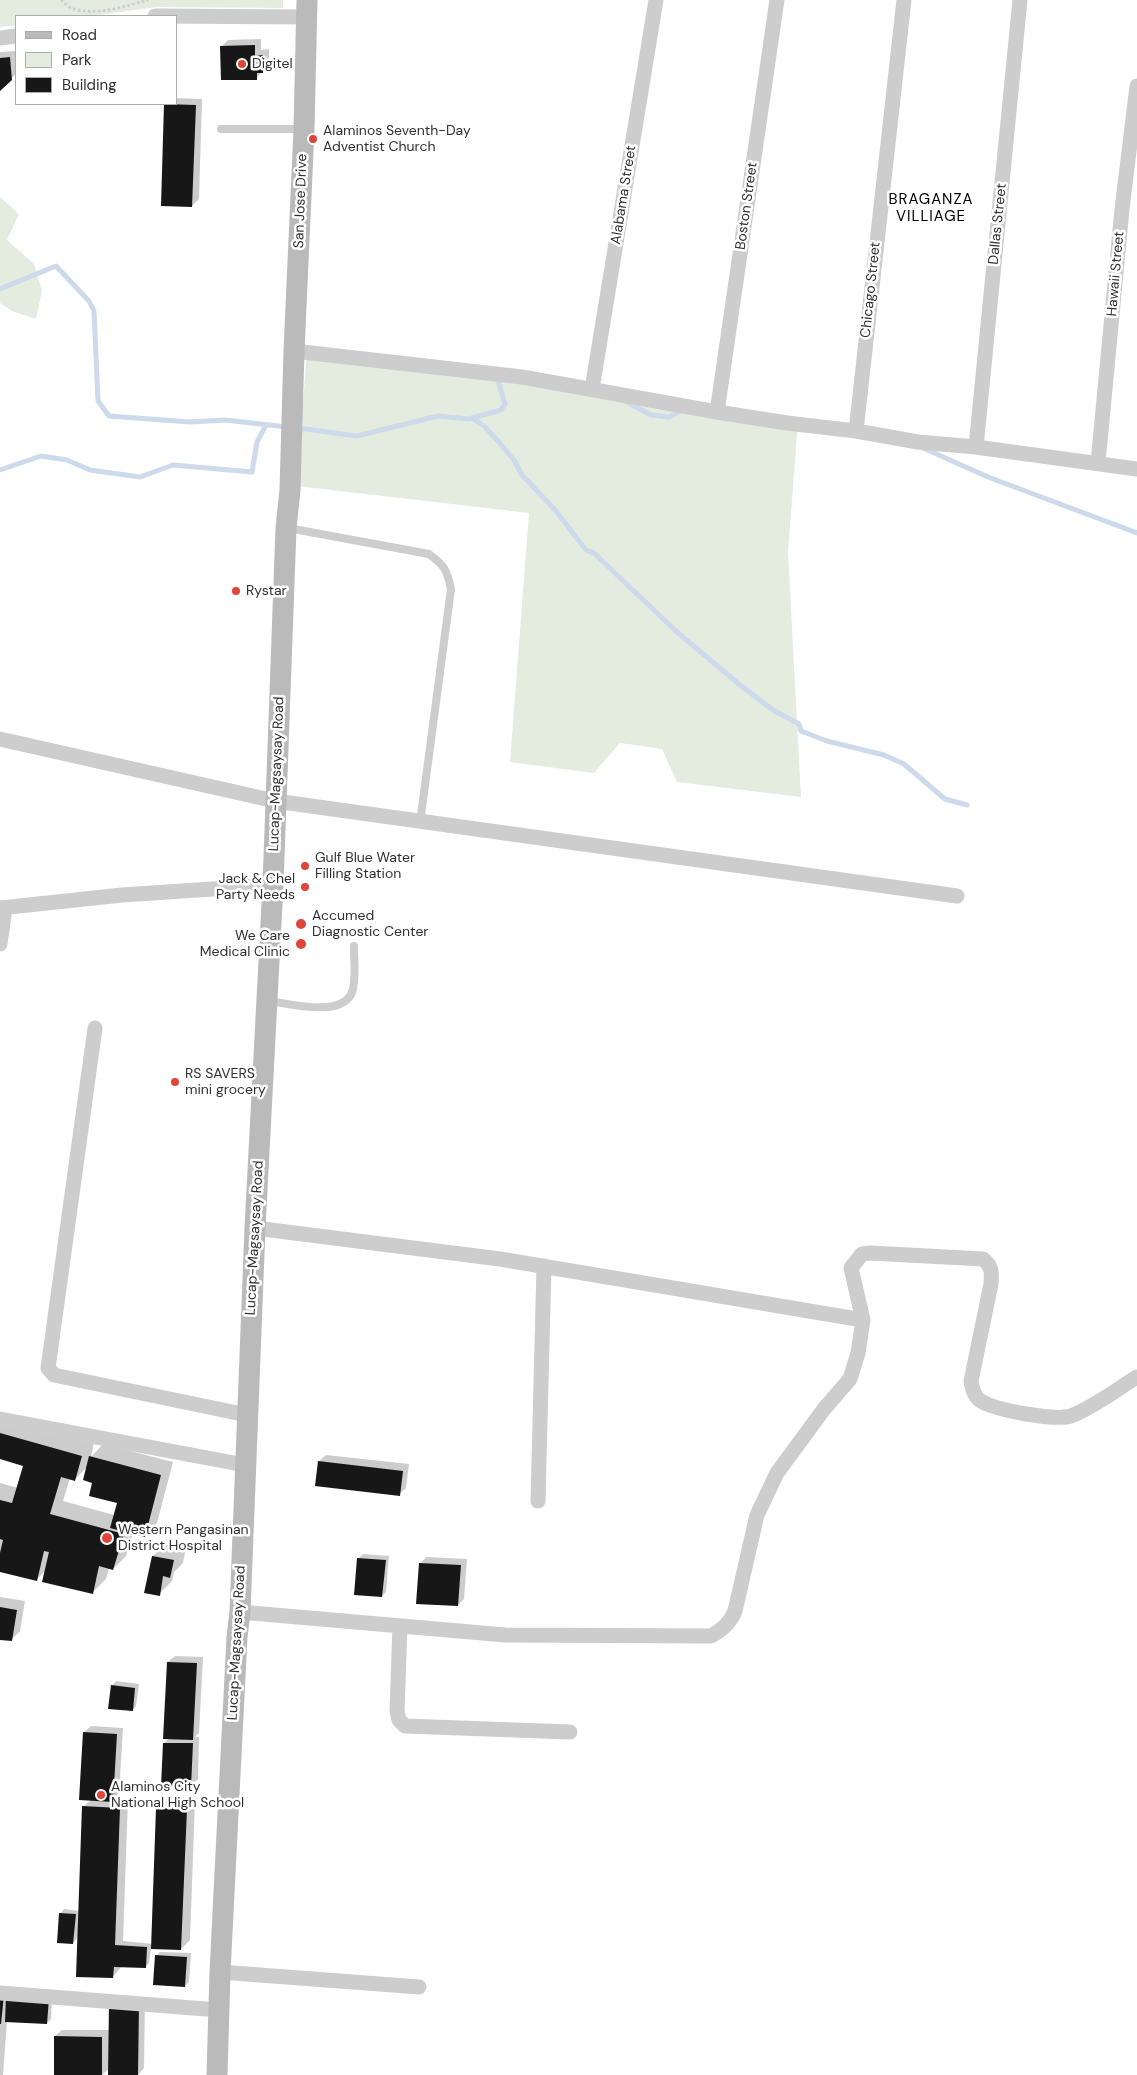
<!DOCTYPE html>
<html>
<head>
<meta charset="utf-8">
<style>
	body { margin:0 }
	#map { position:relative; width:1137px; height:2075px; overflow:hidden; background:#fff; font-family:"DM Sans",sans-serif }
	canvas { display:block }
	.legend { position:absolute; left:15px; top:15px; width:162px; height:90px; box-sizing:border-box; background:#fff; border:1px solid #acacac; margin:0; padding:6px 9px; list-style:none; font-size:15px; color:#303030 }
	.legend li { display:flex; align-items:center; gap:10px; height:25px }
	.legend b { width:25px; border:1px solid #acacac }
</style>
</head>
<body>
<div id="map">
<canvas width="1137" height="2075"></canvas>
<ul class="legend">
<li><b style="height:6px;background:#bababa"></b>Road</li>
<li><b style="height:14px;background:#e4ecdf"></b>Park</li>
<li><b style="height:14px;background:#171717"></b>Building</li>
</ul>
</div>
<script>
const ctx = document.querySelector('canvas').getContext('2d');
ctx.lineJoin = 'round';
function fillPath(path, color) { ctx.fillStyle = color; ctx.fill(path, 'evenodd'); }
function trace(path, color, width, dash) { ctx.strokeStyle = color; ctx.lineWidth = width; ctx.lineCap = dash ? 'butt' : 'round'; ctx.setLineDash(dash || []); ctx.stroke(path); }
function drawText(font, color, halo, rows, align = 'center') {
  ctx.font = font + ' "DM Sans",sans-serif'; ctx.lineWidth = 5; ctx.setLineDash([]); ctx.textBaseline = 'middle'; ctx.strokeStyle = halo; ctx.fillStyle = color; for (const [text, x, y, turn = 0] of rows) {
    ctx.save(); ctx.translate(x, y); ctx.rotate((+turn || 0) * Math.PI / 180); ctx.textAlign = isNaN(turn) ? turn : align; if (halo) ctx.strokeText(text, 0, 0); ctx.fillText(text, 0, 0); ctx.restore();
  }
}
const green = new Path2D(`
	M0,0H283V8L156,7L92,16H16V25L0,27Z
	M0,197L19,214L7,240L34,264L42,291L36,319L12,311L0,303Z
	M307,349L798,421L788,552L801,797L677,782L662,749L620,743L594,773L510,762L529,513L297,486Z`);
const shadow = new Path2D(`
	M261,39V50L269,49V65L256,78L222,46L228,40Z
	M16,51V74L0,89V52Z
	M176,98L202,99L199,199L192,206L165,105L176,104Z
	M0,1416L94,1443L91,1457L103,1444L173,1462L157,1523L144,1536L133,1533L126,1556L113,1569L109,1568L106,1579L93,1592L46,1570L36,1580L0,1571V1483L18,1488L25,1465L0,1458ZM88,1466L94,1482L118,1502L114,1515L63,1501L70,1478L75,1479Z
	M326,1455L409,1464L406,1488L399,1494L319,1461Z
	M166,1543L186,1547L183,1563L174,1572L172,1581L159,1594L153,1556Z
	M363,1554L389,1556L386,1592L382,1596L359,1558Z
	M426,1557L467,1559L464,1599L458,1605L420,1564Z
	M0,1597L25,1601L20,1631L11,1640L0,1638Z
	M175,1656L203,1657L199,1733L195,1737H199L198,1779L191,1786L164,1743L169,1738L168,1662Z
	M116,1681L139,1684L136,1706L132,1710L112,1686Z
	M91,1726L123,1728L119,1794L114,1799H128L123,1941L153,1944L158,1808L166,1799L195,1800L190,1940L181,1949L151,1948L149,1963L145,1967L122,1966L113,1977L78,1937L73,1943L60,1914L64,1909L79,1911L83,1807L91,1800L84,1732Z
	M160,1952L191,1953L189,1982L185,1986L156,1956Z
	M0,1988L52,1994L51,2019L47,2023L7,2021L3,2075H0Z
	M145,1998L144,2068L138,2075H144H109L110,2068L102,2075H55V2036L62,2030H110Z`);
const stream = new Path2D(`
	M0,289L56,266L89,301L94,311L98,401L109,416L190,422L225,420L287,427
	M625,401L651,415L669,417L683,410
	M472,418L484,426L497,440L514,460L522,475L556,511L586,550L594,553L677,632L740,685L773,710L799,724L801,731L827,741L884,755L904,764L945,799L967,805
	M298,428L357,436L438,416L469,419L501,410L505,404L498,381L502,380
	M923,448L988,477L1137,533
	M0,470L41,456L67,460L90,470L140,477L173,465L252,472L257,442L266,425`);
const building = new Path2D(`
	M255,45V56L263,55V73H257V80H221L220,46Z
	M10,57L12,80L0,91V58Z
	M164,104L196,105L192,207L161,206Z
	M0,1433L82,1456L75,1481L61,1477L50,1514L124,1534L113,1570L99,1566L93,1594L42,1582L49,1552L44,1551L37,1581L0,1572V1553L3,1540L0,1539V1500L12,1503L23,1466L0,1459Z
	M89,1456L161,1475L145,1537L110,1528L117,1503L89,1496L92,1483L83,1480Z
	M318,1461L403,1471L400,1496L315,1486Z
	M152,1556L174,1560L170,1578L163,1576L160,1596L144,1593Z
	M357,1558L386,1560L382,1597L354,1595Z
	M419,1563L461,1565L458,1606L416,1604Z
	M0,1607L17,1610L12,1641L0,1640Z
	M167,1662L197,1663L193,1740L163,1739Z
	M111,1685L135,1688L133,1711L108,1709Z
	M83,1732L117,1734L113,1802L79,1800Z
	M163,1743H193L191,1787L161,1786Z
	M82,1806L120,1808L115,1945L147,1947L146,1968L114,1967L113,1978L76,1977Z
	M156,1808L187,1809L181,1950L151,1949Z
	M59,1913L76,1914L73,1944L57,1943Z
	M155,1955L187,1957L185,1987L153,1985Z
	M0,1994L4,1995L1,2024H0Z
	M6,1996L49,1998L47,2024L5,2022Z
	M109,2004H139L138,2075H108Z
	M54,2036L102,2037V2075H54Z`);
const path = new Path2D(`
	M61,0C65,3 69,8 74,9C98,16 125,6 148,0`);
const lane = new Path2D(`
	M221,129H302
	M288,528L429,554C445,566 447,570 451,589L420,823
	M269,1001C291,1004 346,1019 353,989C356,976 354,959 354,946`);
const street = new Path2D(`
	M155,16L306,17
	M0,38L16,36
	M294,351L522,377L717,412L787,423L856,431L918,442L976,447L1137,469
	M592,389L656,0
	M717,412L777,0
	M856,431L904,0
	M976,447L1020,0
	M1098,463L1122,209L1137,86
	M0,739L275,801L957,896
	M0,908L122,895L273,885
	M0,944L5,908
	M95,1028L48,1368L54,1375L247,1415
	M255,1228L500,1259L863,1320
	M0,1419L245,1465
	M538,1501L544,1266
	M240,1612L505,1635L711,1636C723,1629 730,1623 735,1611L757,1515L777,1473L824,1409L850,1379L858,1353L863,1320L851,1268L862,1254L870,1253L983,1259C992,1266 992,1272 991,1284L971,1381C972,1388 974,1397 981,1401C995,1410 1054,1421 1071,1416C1094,1407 1116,1390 1137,1377
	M400,1626L397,1711L399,1720L405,1726L570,1732
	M220,1972L419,1987
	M0,1993L219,2010`);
const secondary = new Path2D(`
	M217,2075L220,1972L237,1637L240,1612L255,1228L273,885L286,528L290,490L294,351L304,129L307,0`);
const markers = [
	[242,64,5,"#e0453a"],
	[313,139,5,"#e0453a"],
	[236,591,5,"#e0453a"],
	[305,866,5,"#e0453a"],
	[305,887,5,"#e0453a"],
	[301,924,6,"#e0453a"],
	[301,944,6,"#e0453a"],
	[175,1082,5,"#e0453a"],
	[107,1538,6,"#e0453a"],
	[101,1795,5,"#e0453a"]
];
const poiNames = [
	["Digitel",252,64],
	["Alaminos Seventh-Day",323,131],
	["Adventist Church",323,147],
	["Rystar",246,591],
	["Gulf Blue Water",315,858],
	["Filling Station",315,874],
	["Jack & Chel",295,879,"right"],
	["Party Needs",295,895,"right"],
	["Accumed",312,916],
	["Diagnostic Center",312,932],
	["We Care",290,936,"right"],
	["Medical Clinic",290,952,"right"],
	["RS SAVERS",185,1074],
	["mini grocery",185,1090],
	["Western Pangasinan",118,1530],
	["District Hospital",118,1546],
	["Alaminos City",111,1787],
	["National High School",111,1803]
];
const streetNames = [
	["Alabama Street",624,195,-81],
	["San Jose Drive",301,201,-88],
	["Boston Street",747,206,-82],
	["Dallas Street",998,224,-84],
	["Hawaii Street",1116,274,-85],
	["Chicago Street",871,290,-84],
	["Lucap-Magsaysay Road",277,774,-88],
	["Lucap-Magsaysay Road",255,1238,-87],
	["Lucap-Magsaysay Road",237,1643,-87]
];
const neighbourhoodNames = [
	["BRAGANZA",931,200],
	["VILLIAGE",931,217]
];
fillPath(green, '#e4ecdf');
fillPath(shadow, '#0003');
trace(stream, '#ccdaeb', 5);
fillPath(building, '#171717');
trace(path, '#cdcdcd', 3, [2.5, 2.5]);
trace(lane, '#cdcdcd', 8);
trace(street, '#cdcdcd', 15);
trace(secondary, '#bababa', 21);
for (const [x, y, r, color] of markers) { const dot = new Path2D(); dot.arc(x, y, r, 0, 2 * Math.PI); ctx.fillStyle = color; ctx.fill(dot); trace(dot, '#fff', 2); }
drawText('14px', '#303030', '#fff', poiNames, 'left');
drawText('14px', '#303030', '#fff', streetNames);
ctx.letterSpacing = '1px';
drawText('15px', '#000', '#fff', neighbourhoodNames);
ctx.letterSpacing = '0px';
</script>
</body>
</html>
